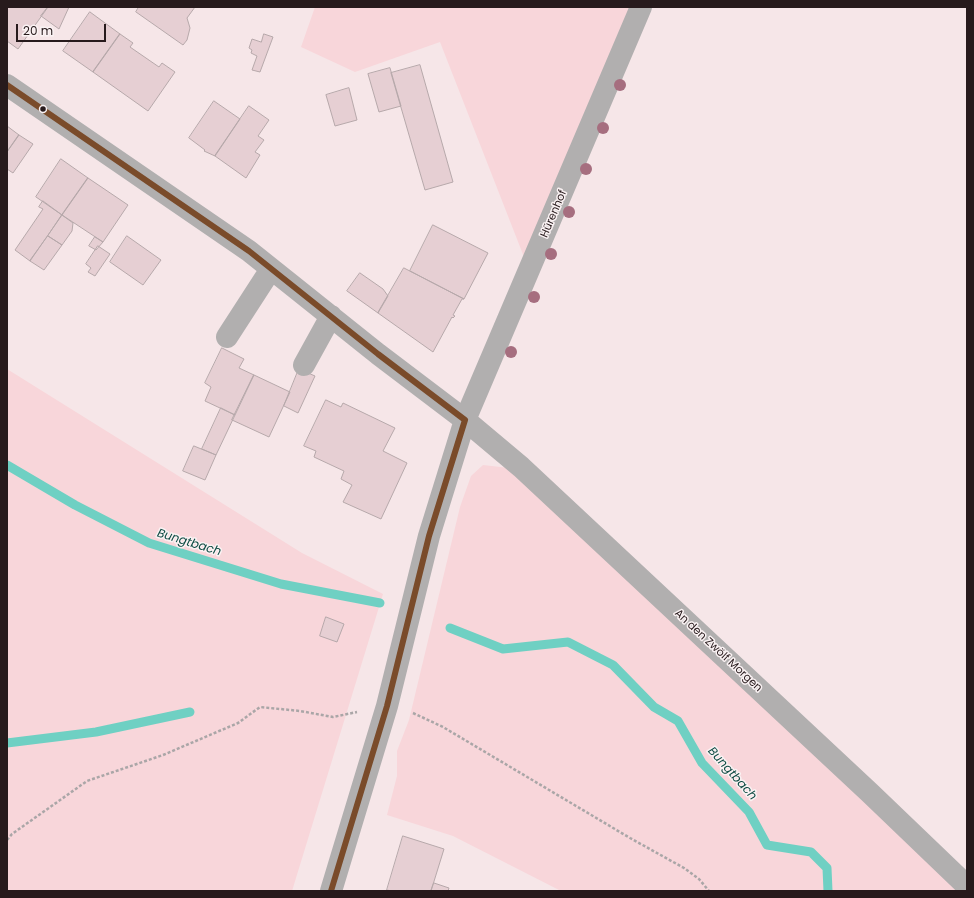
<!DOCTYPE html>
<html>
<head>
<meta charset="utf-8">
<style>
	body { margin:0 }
	#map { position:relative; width:974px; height:898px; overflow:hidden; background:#f6e6e8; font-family:Poppins,sans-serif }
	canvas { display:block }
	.frame { position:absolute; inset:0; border:8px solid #271a1c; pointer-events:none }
	.scale { position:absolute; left:16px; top:24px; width:90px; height:18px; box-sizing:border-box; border:2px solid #271a1c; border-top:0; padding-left:5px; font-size:12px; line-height:14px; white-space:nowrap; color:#271a1c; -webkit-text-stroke:3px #faf2f3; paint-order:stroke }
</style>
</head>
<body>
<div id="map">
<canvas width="974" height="898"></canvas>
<div class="frame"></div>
<div class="scale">20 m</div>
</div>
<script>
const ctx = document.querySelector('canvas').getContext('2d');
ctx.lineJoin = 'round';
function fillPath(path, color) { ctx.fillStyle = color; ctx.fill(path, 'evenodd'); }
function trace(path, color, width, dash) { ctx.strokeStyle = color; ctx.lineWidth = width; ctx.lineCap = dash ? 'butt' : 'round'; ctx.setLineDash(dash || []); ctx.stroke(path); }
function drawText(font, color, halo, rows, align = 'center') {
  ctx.font = font + ' Poppins,sans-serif'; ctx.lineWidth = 3; ctx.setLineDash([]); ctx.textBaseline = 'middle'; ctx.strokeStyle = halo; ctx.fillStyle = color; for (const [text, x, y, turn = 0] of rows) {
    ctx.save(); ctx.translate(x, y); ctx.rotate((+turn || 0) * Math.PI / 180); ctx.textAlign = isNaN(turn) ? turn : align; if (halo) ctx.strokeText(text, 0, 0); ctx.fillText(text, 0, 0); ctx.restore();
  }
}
const green = new Path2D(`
	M315,7H637L524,257L440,42L355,72L301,47Z
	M7,369L302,553L383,594L292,891H7Z
	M483,465L509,468L961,891H561L453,836L387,815L397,776V751L409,720L460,507L471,476Z`);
const stream = new Path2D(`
	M7,465L75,505L149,543L281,584L380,603
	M450,628L503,649L568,642L613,665L654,707L678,721L702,763L749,812L767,845L811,852L827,868L828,891
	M7,743L96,732L190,712`);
const building = new Path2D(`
	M7,7H48L18,49L7,41Z
	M48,7H69L59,29L41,16Z
	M139,7H195L187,18L190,28L187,40L183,45L136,12Z
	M90,12L120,34L93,72L63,51Z
	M120,34L133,43L130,47L159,67L162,63L175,72L148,111L93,72Z
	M264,34L273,37L260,72L252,70L257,56L251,53L252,50L249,48L252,39L261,42Z
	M420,65L453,182L425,190L391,73Z
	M390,68L401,106L379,112L368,74Z
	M349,88L357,120L335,126L326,95Z
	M214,101L240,119L215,156L204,151L205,150L189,138Z
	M249,106L269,120L258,136L264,140L255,152L260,155L246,178L215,156Z
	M7,126L19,135L7,152Z
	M19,135L33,144L13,173L7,169V152Z
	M61,159L88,178L62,215L36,197Z
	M88,178L128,205L103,242L62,215Z
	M43,201L62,215L30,261L15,250L43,209L39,207Z
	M62,215L73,223L72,231L62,245L48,236Z
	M433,225L488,253L464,299L410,271Z
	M48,236L62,245L44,270L30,261Z
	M127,236L161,260L143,285L110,262Z
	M95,237L103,242L96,250L89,246Z
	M98,246L110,254L95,276L88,272L91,268L86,264Z
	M404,268L464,299H462L453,315L455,316L453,318L452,317L433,352L378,313Z
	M360,273L383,289L388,296L378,313L347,291Z
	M222,348L244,359L239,368L254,375L235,415L205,401L211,387L205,383Z
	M299,369L315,376L298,413L284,406Z
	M254,375L290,392L269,437L232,420Z
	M326,400L341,407L343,403L395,428L383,451L407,463L381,519L343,502L352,485L341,479L344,471L314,457L316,451L304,446Z
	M221,408L235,415L216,455L202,449Z
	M194,446L216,455L205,480L183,471Z
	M326,617L344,624L337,642L320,636Z
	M403,836L444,849L431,891H391L387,890Z
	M434,883L449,888L448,891H431Z`);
const path = new Path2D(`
	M413,713L443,727L630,838L684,868L699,879L709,891
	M7,840L12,834L87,781L163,755L238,723L260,707L300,711L333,717L357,712`);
const minor = new Path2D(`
	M7,85L249,251L378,354L465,420L521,467L870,793L967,886
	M227,337L271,269
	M304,365L331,316
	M331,891L387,706L429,536L465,420L641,7`);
const bus1 = new Path2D(`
	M7,85L249,251L378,354L465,420
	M331,891L387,706L429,536L465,420`);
const trees = [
	[620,85],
	[603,128],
	[586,169],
	[569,212],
	[551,254],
	[534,297],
	[511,352]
];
const markers = [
	[43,109,3.5,"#271a1c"]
];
const streetNames = [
	["Hürenhof",554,214,-67],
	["An den Zwölf Morgen",718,651,43]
];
const waterNames = [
	["Bungtbach",189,543,17],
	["Bungtbach",732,774,48]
];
fillPath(green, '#f8d6da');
trace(stream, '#6fd0c3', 9);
fillPath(building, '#e6cfd3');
trace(building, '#b6a8aa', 1);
trace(path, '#aaa6a7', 2.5, [3, 2]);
trace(minor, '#b1afaf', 22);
trace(bus1, '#7a4b2a', 6);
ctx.fillStyle = '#a66e7f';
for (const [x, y] of trees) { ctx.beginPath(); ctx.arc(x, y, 6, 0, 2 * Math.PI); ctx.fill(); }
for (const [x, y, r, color] of markers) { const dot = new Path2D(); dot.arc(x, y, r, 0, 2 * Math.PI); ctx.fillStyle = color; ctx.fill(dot); trace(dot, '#faf2f3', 1.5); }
drawText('11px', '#271a1c', '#faf2f3', streetNames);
drawText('italic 12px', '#0d4a42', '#faf2f3', waterNames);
</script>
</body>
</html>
